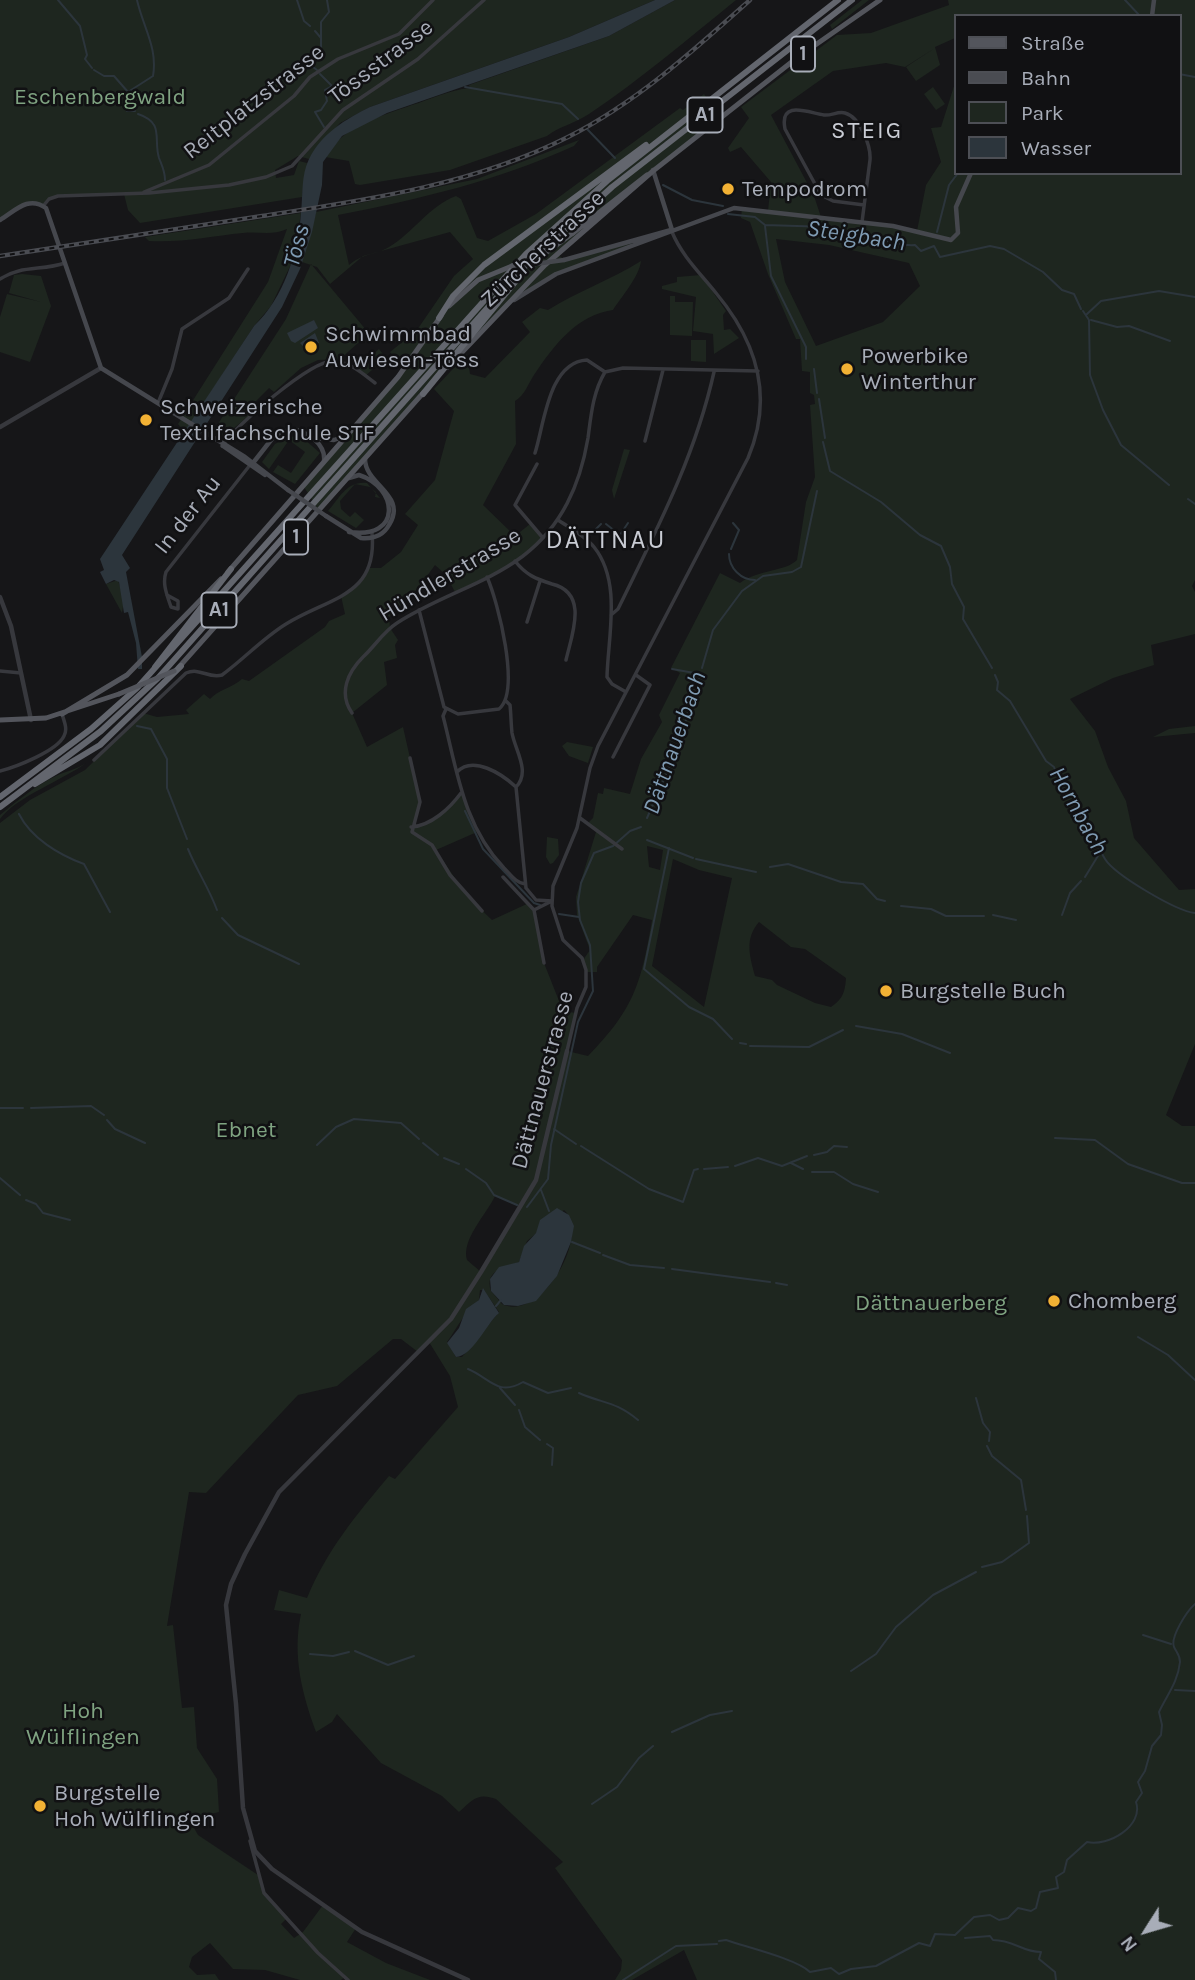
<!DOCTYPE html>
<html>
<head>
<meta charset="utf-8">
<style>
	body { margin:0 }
	#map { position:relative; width:1195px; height:1980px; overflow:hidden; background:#161618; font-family:Karla,sans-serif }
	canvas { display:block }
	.legend { position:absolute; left:954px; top:14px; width:228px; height:161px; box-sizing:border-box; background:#111113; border:2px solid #4d4f55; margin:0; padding:9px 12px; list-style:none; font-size:21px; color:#a8adb8 }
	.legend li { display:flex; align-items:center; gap:14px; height:35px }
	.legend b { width:35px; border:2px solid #4d4f55 }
	.north { position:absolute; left:1111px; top:1896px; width:70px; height:70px; -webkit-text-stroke:5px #111113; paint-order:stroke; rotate:233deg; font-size:19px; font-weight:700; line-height:28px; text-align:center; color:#a8adb8 }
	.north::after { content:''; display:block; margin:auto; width:24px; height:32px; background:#a8adb8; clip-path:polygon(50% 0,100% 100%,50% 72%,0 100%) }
</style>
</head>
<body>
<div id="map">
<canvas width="1195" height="1980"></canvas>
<ul class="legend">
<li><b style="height:9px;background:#53555c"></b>Straße</li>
<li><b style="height:9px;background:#4a4c52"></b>Bahn</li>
<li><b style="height:19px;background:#1e261f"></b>Park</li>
<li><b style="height:19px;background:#2c353c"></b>Wasser</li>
</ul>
<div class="north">N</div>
</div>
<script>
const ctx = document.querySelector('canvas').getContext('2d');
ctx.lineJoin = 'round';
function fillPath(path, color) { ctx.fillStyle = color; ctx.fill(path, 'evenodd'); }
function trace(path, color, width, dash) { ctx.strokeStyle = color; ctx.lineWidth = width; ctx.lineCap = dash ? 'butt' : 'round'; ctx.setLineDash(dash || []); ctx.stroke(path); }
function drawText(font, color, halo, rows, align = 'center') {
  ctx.font = font + ' Karla,sans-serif'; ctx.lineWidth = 5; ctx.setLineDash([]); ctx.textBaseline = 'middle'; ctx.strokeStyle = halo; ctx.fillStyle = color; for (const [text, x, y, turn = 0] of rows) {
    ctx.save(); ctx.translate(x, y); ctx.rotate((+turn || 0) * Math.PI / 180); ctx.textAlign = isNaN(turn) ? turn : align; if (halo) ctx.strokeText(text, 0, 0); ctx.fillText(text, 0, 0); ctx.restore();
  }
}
const green = new Path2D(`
	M0,0H655L569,37L370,107L340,123L309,159L298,156L275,170L276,178L294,175L299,161L307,163L302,197L140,223L128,210L124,194L54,197L44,205L28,203L0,220Z
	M675,0H736C688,39 641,79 589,114C576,123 560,126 547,136L450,170L360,185L355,184L349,161L325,157C344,125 379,117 412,105C432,99 449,90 470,88L469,85L609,36Z
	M862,0H869L832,29L830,25Z
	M948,0H1195V580L1192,586L1195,592V634L1151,645L1154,665L1113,678L1070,699L1095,731L1108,767L1126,801L1134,838L1179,890L1195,889V1044L1166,1115L1182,1126H1195V1980H697L684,1950L632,1980H615L621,1970L622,1960L555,1868L563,1862L496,1799C478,1792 472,1800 459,1812L442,1796L381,1763L337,1714L332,1722L316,1732C302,1694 292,1655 301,1614L274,1610L279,1590L307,1598C327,1550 356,1515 389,1476L395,1479L458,1407L450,1376L429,1342L418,1352L401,1339H393L337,1386L298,1395L206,1493L189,1492L167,1626L173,1625L182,1708L194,1707L197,1748L217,1779L219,1812L189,1819L198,1835L258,1875L264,1893L288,1917L281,1924L294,1938L303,1932L323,1905L356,1928L347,1942L386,1963L430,1980H348L345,1977L341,1980H300L265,1970L233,1969L210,1943L192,1957L189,1967L197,1975L215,1974L219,1980H0V823L30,800L85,770L143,713L157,717L189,714L186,710L204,694L210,699C219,689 232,688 242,679L249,681L325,627L329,621L345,614L341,596L351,591L369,568H381L401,552L418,525L405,514L435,480L454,411L434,389L467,354L470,374L485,378L530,332L522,322L540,308L548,310C578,291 611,280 641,261C639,277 622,296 613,310C577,315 554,345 534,375C528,384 525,395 515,401L516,444L483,505L515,536L530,524L543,538L511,565L455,592L446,575L435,565L419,587L389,617L390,628L398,640L395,645L397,658L384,662L387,685L352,713L367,747L403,727L420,802L412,827C432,823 450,810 461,793L477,832L436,850L467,896L492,920L529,903L533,908L544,963L563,1011L576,1013L567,1051L588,1056C634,1009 641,984 652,920L633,915L597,967V972H586L583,960L590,950L577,915L576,897L596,832L587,824L593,818L598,793L603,794L604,788L630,794L641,759L662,722L659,715L680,673L671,668L720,573L740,583C759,569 785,572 797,560L806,502L815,477L810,405L815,404L814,395L810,393V372L802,371L800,339H796L768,274L750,222L741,218L742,208L768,211L771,182L741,147L730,152L728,148L749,118L741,107L837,35L871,33L949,5ZM955,16H1179V173H955V83L941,127L931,128L941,162L926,185L917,231L821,217L814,196L771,115L833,71L886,63L905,67L935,48L906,67L916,81L940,65L935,47L955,38ZM776,239L829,245L909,263L920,286L883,322L816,346L785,282ZM647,846L663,850L660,870L649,867ZM673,859L699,870L732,878L704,1007L652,966ZM759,922L791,947L805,949L846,978C845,992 843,999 831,1007L815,1003L777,985L772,980L755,976C750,957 744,939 759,922ZM495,1196L520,1207L481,1272L467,1260C461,1240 486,1215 495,1196ZM564,1210C592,1234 541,1323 502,1304L491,1291C484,1269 506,1268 519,1262L527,1241ZM480,1290H484L499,1312L462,1357H456L447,1342C458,1327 464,1312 479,1300Z
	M933,87L945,104L936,110L924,94Z
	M704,94L721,117L557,254L565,260L630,242L634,245L548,278L517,298L448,367L319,511L304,487L403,371L390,352L417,330L454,276L473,259L450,232L363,256L330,284L317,267L302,262L316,212L477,179L579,140L574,146C497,181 420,199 338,215L349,265C365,252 374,256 389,247C413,233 429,206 456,196L461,199L477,238L488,241L536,214L680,108L683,110Z
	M301,213L294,258L271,306L254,326L185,432L178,424L268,282L287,229C271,236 259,231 243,233C212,236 180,243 149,241L145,237Z
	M311,264L367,331L366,336L340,359L318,360L301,368L274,392L269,388L253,404L257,409L223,437L214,430L286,319Z
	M22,274L41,276L51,306L30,362L0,352V317L7,294L41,302L9,293L14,275Z
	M701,275L726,311L723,315L724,330L730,329L739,338L714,354L713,334L693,331L696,297L662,289V286L677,282V277Z
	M670,296H675V302H693L692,336L670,335Z
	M691,340H706V362L691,361Z
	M379,349L386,358L365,376L356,369Z
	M290,436L304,439L320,453L295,484L273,472L278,465L291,473L305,452L289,440L269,469L262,462L275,444Z
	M624,449L630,450L614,499L612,490Z
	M367,483L380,498L375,497L376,492L370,487L355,484L340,501L341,509L350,517L355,512L364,520L356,528L328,511C340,498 346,481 367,483Z
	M118,580L124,600L122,613L106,584Z
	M1195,726V733L1153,737L1169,729Z
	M567,742L593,747L588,763L569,756L562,746Z
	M86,763C63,780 16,797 0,819V815C17,801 36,785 56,776C66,771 76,770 86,763Z
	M547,837L558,839L559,855L553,863L550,864L546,857Z`);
const water = new Path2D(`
	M655,0H675L609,36L387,113L342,136L323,162L322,185L312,232L300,269L282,307L122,555L130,568L126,572L142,657V669H138L136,643L128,612L124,613L119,582L114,580L106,584L100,572L104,570L100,559L254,326C284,298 298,252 301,213C303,195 301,175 309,159C322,133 346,119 370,107L569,37Z
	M314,320L318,328L295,343L291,341L287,333Z
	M315,333L319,343H315L316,347H311L309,352L300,343Z
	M557,1208L569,1215L574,1226L571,1242L557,1276L536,1301L518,1306L504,1305L491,1291L490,1279L499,1267L519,1262L524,1246L536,1233L540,1220Z
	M483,1288L499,1313C486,1324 473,1356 456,1357L447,1343L459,1328L466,1309L479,1300Z`);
const stream = new Path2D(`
	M58,0L80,26L87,55L85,59L92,68
	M297,0L304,21L310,26
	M1125,0L1140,16
	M315,31L321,38
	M94,70L104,76H114L128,92
	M317,70L313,67L315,54L321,49V22L329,12L327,0
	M320,74L332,86L325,90L327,101L321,110L315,112L324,127
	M1179,74L1195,77
	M465,87L562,104L578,119
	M135,111H127L125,106L128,92L153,76C158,48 143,27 137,0
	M138,114C165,123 153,139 159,158C162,166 165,171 165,180
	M587,129L615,158
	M663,185L692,200L723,206
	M728,214L755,217L765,225L829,227L838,234C866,228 889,247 915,245L921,251L934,246L940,257L990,246L1004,249L1043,272L1062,290L1074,294L1081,309
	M765,226L771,276L806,347V359
	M937,232L949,185L958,173
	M1083,311L1089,320L1090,375L1103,410L1121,445L1169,485
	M1087,314L1101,301L1159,291L1195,297
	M1091,320L1117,327L1129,326L1170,341
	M814,369L817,393
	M819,399L825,438
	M823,442L830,471L881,502L920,535L941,546L950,567L952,584L964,607L963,619L992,668
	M1188,499L1195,504
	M606,524L620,535L628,523
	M590,535L601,524
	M731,549L739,530L733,523
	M729,554C729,568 741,580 755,580
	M702,668L713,630L742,591L763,576L792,572L801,567L817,491
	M672,669L700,674
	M995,675L998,682L997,690L1010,701L1046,761L1054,767L1061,787L1077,802L1075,811C1092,823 1094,841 1105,859C1115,875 1176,911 1195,913
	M137,726L151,729L167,759V788L187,839
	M677,748L701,673
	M465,811L483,849L534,903L540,905
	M19,814C31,838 59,855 84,864L110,912
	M647,818L674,756
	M647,840L693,858
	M669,848L644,969L689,1007L713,1019L732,1039
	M188,849C197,871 209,888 217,910
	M696,859L756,872
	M770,867L788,864L841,882L863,884L877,899L885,901
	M1085,877L1101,851
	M901,906L931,909L946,916H984
	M559,914L579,917
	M993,915L1016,920
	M1062,915L1070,893L1081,881
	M222,918L238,935L299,964
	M856,1026L902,1034L950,1053
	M740,1043L746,1044
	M750,1046L809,1047L843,1030
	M0,1108H23
	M31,1108L91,1106L104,1115
	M107,1120L115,1129L145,1143
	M554,1129L576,1144
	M1055,1138L1095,1140L1128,1164L1182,1183H1195
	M423,1143L438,1155
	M317,1145L336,1127L354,1119L401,1123L419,1139
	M581,1146L649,1189L683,1202L694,1170L698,1169
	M814,1155L827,1152L834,1146L847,1147
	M444,1158L459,1164
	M791,1163L803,1169
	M735,1166L758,1158L782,1166L807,1156
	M466,1169L486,1183L494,1195L517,1205
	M704,1169L728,1167
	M812,1172H834L853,1184L878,1192
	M0,1178L20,1195
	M541,1190L549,1211
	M26,1200L36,1204L43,1213L70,1220
	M527,1207L548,1179L551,1145L578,1022L593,991L590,945L580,920L578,902L581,883L594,853L613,846L630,831L641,827
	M572,1242L600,1253
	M603,1255L630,1265L664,1268
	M672,1269L770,1282
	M776,1283L787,1285
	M496,1306L501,1300
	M1138,1337L1168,1355L1195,1380
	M468,1369C490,1378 498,1397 523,1382L548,1393L571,1388
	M500,1388L515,1405
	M579,1393C604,1404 615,1401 638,1420
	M976,1398L983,1423L990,1432L989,1441
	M519,1410L525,1427L540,1440
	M547,1444L553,1448L552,1465
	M987,1446L992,1456L1021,1480L1026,1510
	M982,1567L1002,1562L1029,1543L1027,1516
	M1143,1635L1171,1644
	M355,1651L388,1665L414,1656
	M310,1654L333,1656L349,1652
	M851,1671L876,1654L896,1627L933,1595L976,1572
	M1175,1690L1195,1691
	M672,1732L710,1715L732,1711
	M592,1804L617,1787L639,1758L653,1746
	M965,1938L990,1936L993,1940C1014,1940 1022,1952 1041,1952L1039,1959L1055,1972L1056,1980
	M719,1941L726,1940C746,1947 797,1959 810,1972L831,1968L839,1974L851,1969L876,1966L919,1943L930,1946L935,1934L955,1935L974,1917L990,1915L999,1920L1008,1918L1018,1908L1031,1911L1036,1908L1040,1892L1058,1888L1056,1877L1064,1872L1067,1860L1087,1842C1108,1847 1144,1826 1136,1802L1142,1793L1138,1782L1145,1771L1152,1746L1161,1735L1162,1725L1159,1712C1167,1695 1178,1682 1180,1662C1180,1655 1177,1653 1174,1647C1170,1637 1187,1611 1195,1604
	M623,1980L676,1946L717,1944`);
const minor = new Path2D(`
	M144,192L209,165L294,96L310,77L338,59L399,34L433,0
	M44,205L49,199L58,196L149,193L229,185L266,177L292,166L343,110L418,59L484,0
	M862,222L870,160C871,146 860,117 845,113C838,111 831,116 824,115C809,113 779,99 785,129L821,195L833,201L864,205
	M0,279C21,265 42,271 65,263
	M158,403L172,369L182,329L229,298L248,269
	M645,441L663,370
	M222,446C235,426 310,361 333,361C349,361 363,374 375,383
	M535,453C544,426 548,362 587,360L605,372
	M537,464L515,505L543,538
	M558,520C570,528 585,536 594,547C622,582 608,636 607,677L612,684L626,692
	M515,561C526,575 536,579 552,584C589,593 572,634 566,660
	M167,595L178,601V609L171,607C167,595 162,584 166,572L250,465
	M419,610L444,707L458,714L499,709C521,691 498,602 487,577
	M611,615L618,609C656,531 695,457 714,372
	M527,622L540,581
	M0,671L21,673
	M506,701L510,705C511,714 511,724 512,733C515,750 531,772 516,787L526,888L536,900L552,901
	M446,709L443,716C457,770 463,825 504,868C511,875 516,883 525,884
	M352,713C338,693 348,672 363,657C375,646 383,632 397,623C437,597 486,584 523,556C562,526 580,485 588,438C591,415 593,392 605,372L623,368L758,371
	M613,757L650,685L636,675
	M410,758L420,802L412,832L432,845L450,875L482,911
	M94,760L186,673C200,667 208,679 222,675C244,659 263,638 286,624C329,597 378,597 372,533
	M0,771C16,767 57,751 64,736C68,729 64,721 62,714
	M457,772C473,755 502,774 516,787
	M580,818L622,849
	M411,827C431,826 450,808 461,793
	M503,877L534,910L550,902
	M534,910L544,963
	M567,1051L577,1008L586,987V970L582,958L563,940L552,906L553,886L577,828L590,768L598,746L748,458C774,397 757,342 716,293C700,273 682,256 672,232
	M250,1841L264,1893L318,1953L348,1980`);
const tertiary = new Path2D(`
	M0,427L101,368
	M0,597L11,626L31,720
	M468,1980L362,1932L272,1869L255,1851L243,1808L236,1704L226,1605L231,1584L245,1554L279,1492L451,1319L481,1272L536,1180L567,1051`);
const secondary = new Path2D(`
	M1152,16L1154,0
	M653,170L672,230
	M0,220C15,211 28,195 46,208L101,368L245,457L288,490
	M564,260L671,230
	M514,300L556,274L734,208L893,226L951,240L958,233L956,207L971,173
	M313,438L334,440L348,435
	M223,446L265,475
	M253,463L275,435L291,429C307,431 326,444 324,461
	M326,516L361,538C372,539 383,536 389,525C408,495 365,485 365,459
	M349,532C403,540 398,487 359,475L349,478`);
const primary = new Path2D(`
	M573,233L647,175
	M449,306L478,280L512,266
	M448,367L545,265L653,171L798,57L880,0
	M228,572L398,377L441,316
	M179,667L424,392
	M62,714L127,675L221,579
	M0,720L46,718L119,694`);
const motorway = new Path2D(`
	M439,318L453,296L484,265L646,145
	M423,394L524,271
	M155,667L231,569
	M35,784L100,745L181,666
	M0,797L91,729L137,688L526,254L607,181L838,0
	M0,807L101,731L158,678L523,268L612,187L852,0`);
const rail = new Path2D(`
	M0,256C87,243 175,229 262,216C367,200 473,185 568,137C637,102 693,51 750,0`);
const secondaryBridge = new Path2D(`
	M520,266L564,260
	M288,490L326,516`);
const primaryBridge = new Path2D(`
	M512,266L540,257L573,233
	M119,694L174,671`);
const markers = [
	[728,189,7,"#f2b134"],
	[311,347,7,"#f2b134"],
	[847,369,7,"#f2b134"],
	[146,420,7,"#f2b134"],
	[886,991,7,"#f2b134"],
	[1054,1301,7,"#f2b134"],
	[40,1806,7,"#f2b134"]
];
const shields = [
	[803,54,24],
	[705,115,35],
	[296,537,24],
	[219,610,35]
];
const shieldNames = [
	["1",803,54],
	["A1",705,115],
	["1",296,537],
	["A1",219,610]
];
const streetNames = [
	["Tössstrasse",381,62,-37],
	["Reitplatzstrasse",254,102,-38],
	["Zürcherstrasse",543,249,-43],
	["In der Au",188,515,-52],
	["Hündlerstrasse",450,575,-31],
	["Dättnauerstrasse",543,1080,-75]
];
const parkNames = [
	["Eschenbergwald",100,97],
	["Ebnet",246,1130],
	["Dättnauerberg",931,1303],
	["Hoh",83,1711],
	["Wülflingen",83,1737]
];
const poiNames = [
	["Tempodrom",742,189],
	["Schwimmbad",325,334],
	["Auwiesen-Töss",325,360],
	["Powerbike",861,356],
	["Winterthur",861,382],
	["Schweizerische",160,407],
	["Textilfachschule STF",160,433],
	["Burgstelle Buch",900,991],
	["Chomberg",1068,1301],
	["Burgstelle",54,1793],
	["Hoh Wülflingen",54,1819]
];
const neighbourhoodNames = [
	["STEIG",867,131]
];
const waterNames = [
	["Steigbach",856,236,9],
	["Töss",297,246,-75],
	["Dättnauerbach",675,743,-71],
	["Hornbach",1078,811,61]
];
const quarterNames = [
	["DÄTTNAU",606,541]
];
fillPath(green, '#1e261f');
fillPath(water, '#2c353c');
trace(stream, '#2c353c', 2);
trace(minor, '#37383d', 3.5);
trace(tertiary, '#37383d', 4.5);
trace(secondary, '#45474d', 4.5);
trace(primary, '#53555c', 5);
trace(motorway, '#63666e', 6);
trace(rail, '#4a4c52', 4.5);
trace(rail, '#111113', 2, [5]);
trace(secondaryBridge, '#45474d', 4.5);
trace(primaryBridge, '#53555c', 5);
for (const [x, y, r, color] of markers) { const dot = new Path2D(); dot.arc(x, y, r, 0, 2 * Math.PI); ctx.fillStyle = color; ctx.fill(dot); trace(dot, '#111113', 2.5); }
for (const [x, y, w] of shields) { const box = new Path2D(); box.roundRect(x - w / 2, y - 17.5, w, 35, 5); ctx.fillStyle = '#111113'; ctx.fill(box); trace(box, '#a8adb8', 2); }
drawText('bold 21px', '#a8adb8', null, shieldNames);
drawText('23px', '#a8adb8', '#111113', streetNames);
drawText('23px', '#7fa381', '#111113', parkNames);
drawText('23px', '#a8adb8', '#111113', poiNames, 'left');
ctx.letterSpacing = '2px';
drawText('24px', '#c9ccd4', '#111113', neighbourhoodNames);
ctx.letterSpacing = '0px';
drawText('italic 24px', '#7f9bb3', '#111113', waterNames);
ctx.letterSpacing = '2px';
drawText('26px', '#c9ccd4', '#111113', quarterNames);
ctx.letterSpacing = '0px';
</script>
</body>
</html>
